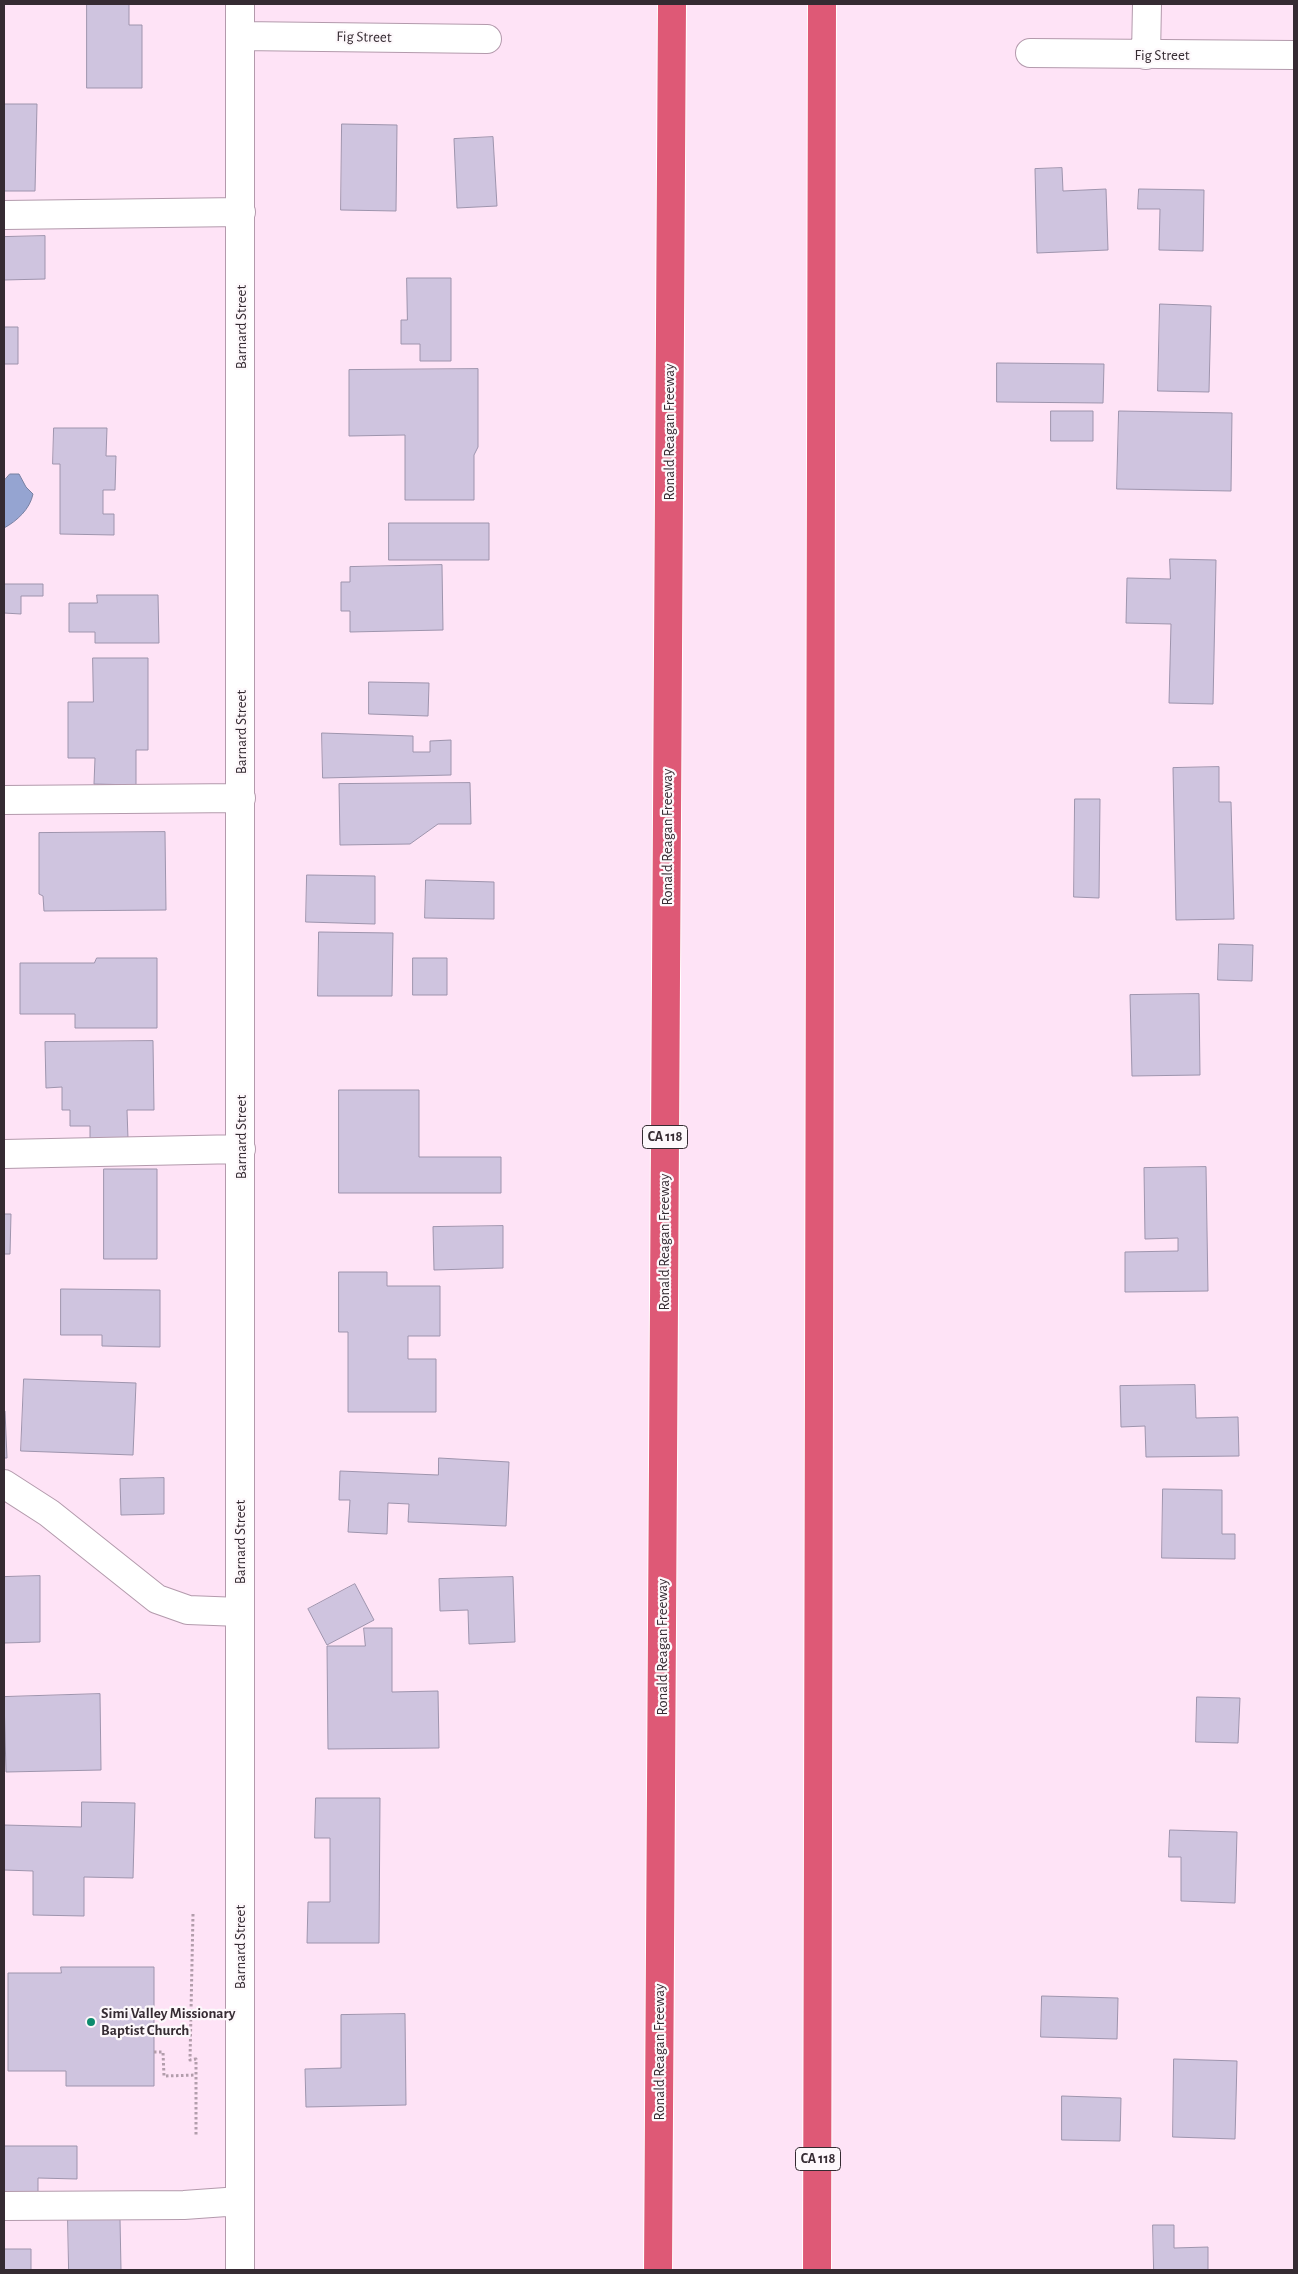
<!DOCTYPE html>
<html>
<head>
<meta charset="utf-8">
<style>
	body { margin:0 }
	#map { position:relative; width:1298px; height:2274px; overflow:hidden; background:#fee3f6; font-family:"Alegreya Sans",sans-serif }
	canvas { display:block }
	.frame { position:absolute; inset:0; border:5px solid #352b32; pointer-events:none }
</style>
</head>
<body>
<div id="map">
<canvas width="1298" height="2274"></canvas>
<div class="frame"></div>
</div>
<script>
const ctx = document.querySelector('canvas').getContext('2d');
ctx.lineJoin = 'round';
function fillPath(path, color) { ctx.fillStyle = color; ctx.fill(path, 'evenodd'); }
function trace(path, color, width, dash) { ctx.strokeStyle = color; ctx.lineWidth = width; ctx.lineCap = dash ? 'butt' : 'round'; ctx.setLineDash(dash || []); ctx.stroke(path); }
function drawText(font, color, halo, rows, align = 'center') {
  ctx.font = font + ' "Alegreya Sans",sans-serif'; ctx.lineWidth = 4.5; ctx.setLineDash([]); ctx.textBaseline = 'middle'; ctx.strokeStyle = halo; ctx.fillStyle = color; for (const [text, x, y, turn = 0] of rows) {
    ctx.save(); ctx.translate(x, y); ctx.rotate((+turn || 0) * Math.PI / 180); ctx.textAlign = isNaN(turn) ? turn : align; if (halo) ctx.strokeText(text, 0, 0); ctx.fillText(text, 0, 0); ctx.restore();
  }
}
const water = new Path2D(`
	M10,474H19L26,487L33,494C30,509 17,521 4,528V481Z`);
const building = new Path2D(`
	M87,4H129V25H142V88H87Z
	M4,104H37L35,191H4Z
	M342,124L397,125L396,211L341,210Z
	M493,137L497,206L457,208L454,139Z
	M1062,168L1063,191L1106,189L1108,250L1037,253L1035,169Z
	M1139,189L1204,190L1203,251L1159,250L1160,209H1138Z
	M45,236V279L4,280V237Z
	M407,278H451V361H420V344H401V320H407Z
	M1160,304L1211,306L1209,392L1158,391Z
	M4,327H18V364H4Z
	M997,363L1104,364L1103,403L997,402Z
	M478,369V447L474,455V500H405V435L349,436V370Z
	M1051,411H1093V441H1051Z
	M1119,411L1232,413L1231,491L1117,489Z
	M54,428H107L106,456H116L115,490H103V514H114V535L60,534V464H53Z
	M389,523H489V560H389Z
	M1170,559L1216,560L1213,704L1169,703L1171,624L1126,623L1127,578L1170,579Z
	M442,565L443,630L350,632V611H341V582H350V567Z
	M4,584H43V596H21V614L4,613Z
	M97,595H158L159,643H95V632H69V603H97Z
	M93,658H148V750H136V785L94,784L95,758H68V702H93Z
	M369,682L429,683L428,716L369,714Z
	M322,733L413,736V752H430V741L451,740V775L323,778Z
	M1219,767V802H1231L1234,919L1176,920L1173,768Z
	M470,783L471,824H438L410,844L340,845L339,784Z
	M1075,799H1100L1099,898L1074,897Z
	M165,832L166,910L44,911L43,896L39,894V833Z
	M307,875L375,876V924L306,922Z
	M426,880L494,882V919L425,918Z
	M319,932L393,933L392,996H318Z
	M1219,944L1253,945L1252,981L1218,980Z
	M97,958H157V1028H75V1014H20V963H94Z
	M413,958H447V995H413Z
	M1199,994L1200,1075L1132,1076L1130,995Z
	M153,1041L154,1110H127L128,1139H90V1126H70V1110H62V1087L46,1088L45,1042Z
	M339,1090H419V1157H501V1193H339Z
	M1206,1167L1208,1291L1125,1292V1252L1178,1251V1238L1145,1239L1144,1168Z
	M104,1169H157V1259H104Z
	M4,1214H11L10,1254H4Z
	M503,1226V1268L434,1270L433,1227Z
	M339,1272H387V1286H440V1336H408V1359H436V1412H348V1332H339Z
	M61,1289L160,1290V1347L102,1346V1335H61Z
	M24,1379L136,1383L133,1455L21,1451Z
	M1195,1385L1196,1418L1238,1417L1239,1456L1146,1457L1145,1426L1121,1427L1120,1386Z
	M4,1411H5L7,1458H4Z
	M439,1458L509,1462L506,1526L408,1522L409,1504L388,1503L387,1534L348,1532L350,1500H339L340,1471L438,1475Z
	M164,1478V1514L121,1515L120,1479Z
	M1163,1489L1222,1490V1534H1235V1559L1162,1558Z
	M40,1576V1642L4,1643V1577Z
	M513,1577L515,1642L469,1644L468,1610L440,1611L439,1579Z
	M355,1584L374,1620L327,1645L308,1609Z
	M364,1628H392V1692L438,1691L439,1748L328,1749L327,1646H365Z
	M100,1694L101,1770L6,1772L4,1697Z
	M1197,1697L1240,1698L1238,1743L1196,1742Z
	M316,1798H380L379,1943H307L308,1902H330V1838H315Z
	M82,1802L135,1803L133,1878L84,1877V1916L33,1915V1871L4,1870V1825L81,1827Z
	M1170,1830L1237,1832L1235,1903L1181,1901V1857H1169Z
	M61,1967H154V2086H66V2071H8V1973H61Z
	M1042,1996L1118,1998L1117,2039L1041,2037Z
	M405,2014L406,2105L306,2107L305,2069L341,2068V2015Z
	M1174,2059L1237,2061L1235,2139L1173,2137Z
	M1062,2096L1121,2098L1120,2141L1062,2140Z
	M4,2146H77V2179L38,2178V2196H4Z
	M68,2219H120L121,2270H69Z
	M1153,2225H1174V2248L1208,2247V2270H1154Z
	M4,2249H31V2270H4Z`);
const path = new Path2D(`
	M193,1914L190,2060L196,2059V2135
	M154,2052H163L164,2076L196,2075`);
const minor = new Path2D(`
	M241,36L487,39
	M1030,53L1294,55
	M1146,55L1147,4
	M4,215L241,212
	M4,800L241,798
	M4,1154L241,1149
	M4,1484L49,1513L157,1599L188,1610L240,1612
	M4,2206L184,2205L240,2201
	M240,2270V4`);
const highway = new Path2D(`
	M658,2270L672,4
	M817,2270L822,4`);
const markers = [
	[91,2022,5,"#0d8b6e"]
];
const shields = [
	[665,1137,45],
	[818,2159,45]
];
const shieldNames = [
	["CA 118",665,1137],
	["CA 118",818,2159]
];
const streetNames = [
	["Fig Street",364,37,1],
	["Fig Street",1162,55],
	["Barnard Street",241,327,-90],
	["Ronald Reagan Freeway",669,432,-90],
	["Barnard Street",241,732,-90],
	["Ronald Reagan Freeway",667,837,-90],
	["Barnard Street",241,1137,-90],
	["Ronald Reagan Freeway",664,1242,-90],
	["Barnard Street",240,1542,-90],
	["Ronald Reagan Freeway",662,1647,-90],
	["Barnard Street",240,1947,-90],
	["Ronald Reagan Freeway",659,2052,-90]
];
const poiNames = [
	["Simi Valley Missionary",101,2013],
	["Baptist Church",101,2030]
];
fillPath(water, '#95a4d1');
trace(water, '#7880a1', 1);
fillPath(building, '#cfc4df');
trace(building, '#9e94ad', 1);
trace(minor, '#b39aac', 30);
trace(highway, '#fff', 30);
trace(path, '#b29dab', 3, [2.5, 2.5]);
trace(minor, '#fff', 28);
trace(highway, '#de5976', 28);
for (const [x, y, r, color] of markers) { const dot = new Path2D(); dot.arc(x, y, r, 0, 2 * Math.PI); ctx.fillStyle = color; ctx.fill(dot); trace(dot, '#fdf8fb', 2); }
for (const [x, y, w] of shields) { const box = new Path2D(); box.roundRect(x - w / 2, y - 11.5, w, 23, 4); ctx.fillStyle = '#fdf8fb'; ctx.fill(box); trace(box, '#352b32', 1); }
drawText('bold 14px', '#352b32', null, shieldNames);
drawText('15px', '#352b32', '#fdf8fb', streetNames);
drawText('bold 15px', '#352b32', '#fdf8fb', poiNames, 'left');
</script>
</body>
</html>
